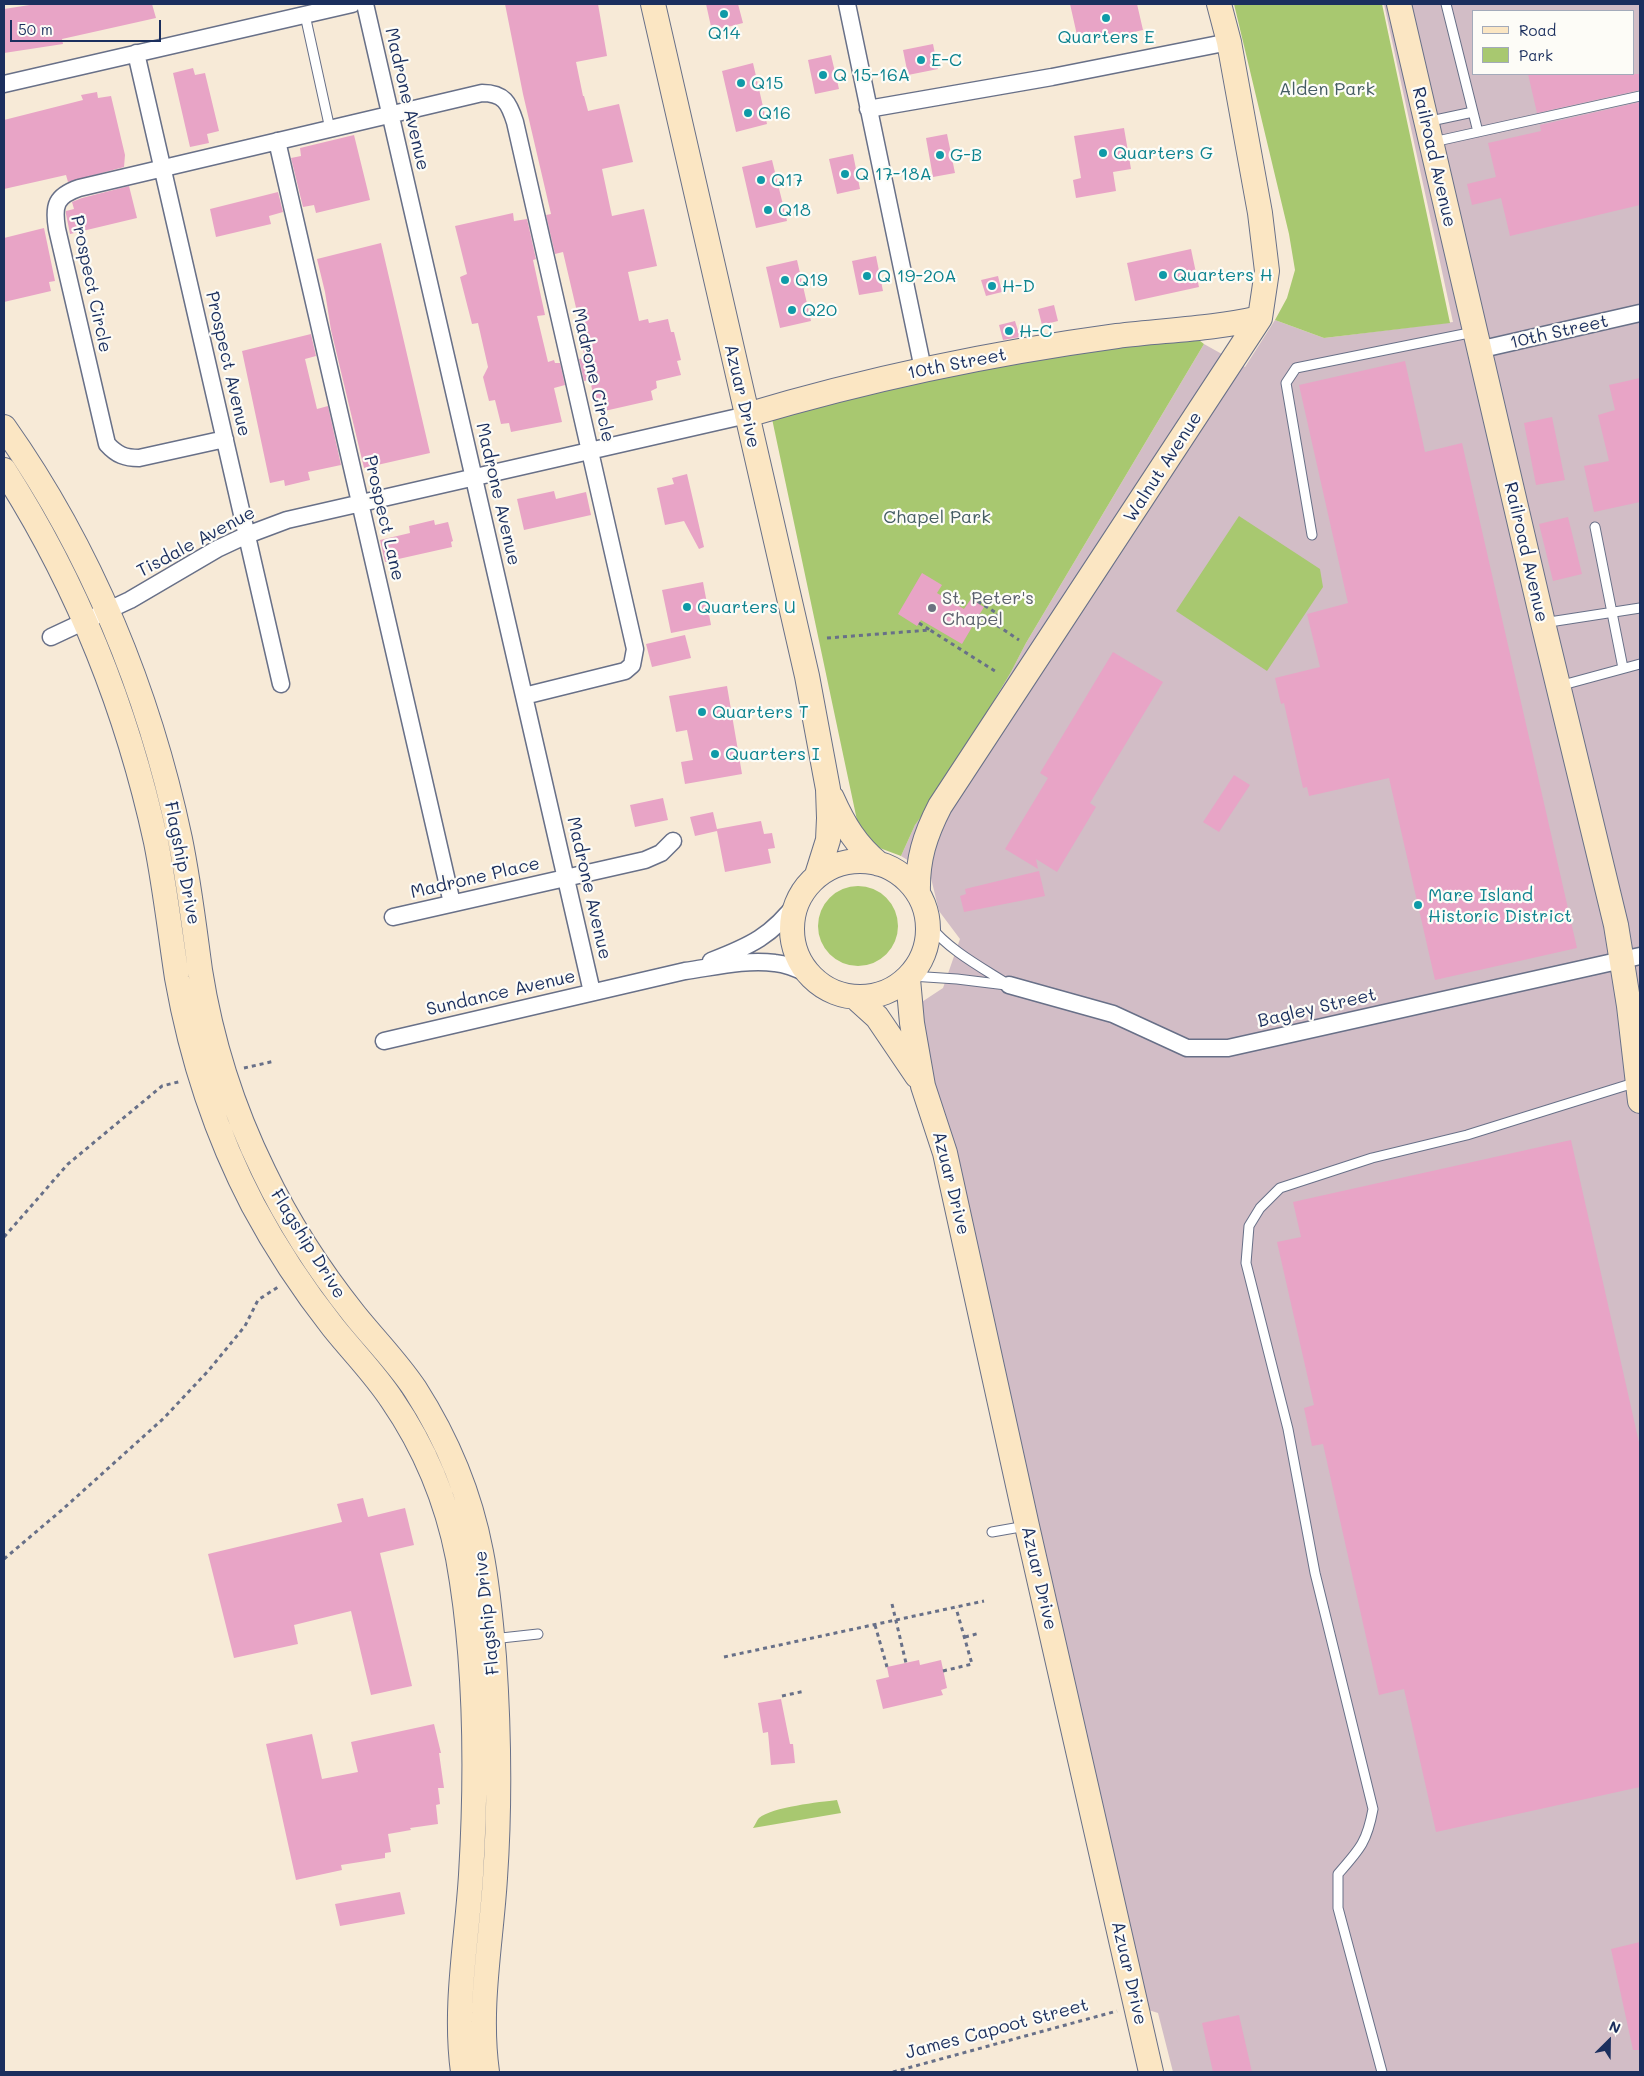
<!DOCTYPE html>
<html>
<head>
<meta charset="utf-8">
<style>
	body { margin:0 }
	#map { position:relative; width:1644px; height:2076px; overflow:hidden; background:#f7ead7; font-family:Mali,sans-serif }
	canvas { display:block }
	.frame { position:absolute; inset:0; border:5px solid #1b2f5e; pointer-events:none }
	.legend { position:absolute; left:1472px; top:10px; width:162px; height:65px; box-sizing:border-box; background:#fdfcf7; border:1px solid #a3aaba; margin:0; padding:6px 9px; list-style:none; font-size:15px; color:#1b2f5e }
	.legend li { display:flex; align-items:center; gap:10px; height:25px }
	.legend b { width:25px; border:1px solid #a3aaba }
	.north { position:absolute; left:1584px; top:2016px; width:50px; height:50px; -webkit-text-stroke:4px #fdfcf7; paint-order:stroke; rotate:23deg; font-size:14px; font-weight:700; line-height:20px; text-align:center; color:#1b2f5e }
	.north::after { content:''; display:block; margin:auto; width:18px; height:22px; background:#1b2f5e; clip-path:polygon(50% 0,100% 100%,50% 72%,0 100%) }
	.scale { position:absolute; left:10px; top:20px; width:151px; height:22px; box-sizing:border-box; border:2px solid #1b2f5e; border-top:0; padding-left:6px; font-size:15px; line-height:18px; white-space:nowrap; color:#1b2f5e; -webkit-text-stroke:4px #fdfcf7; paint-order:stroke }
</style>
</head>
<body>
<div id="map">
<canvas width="1644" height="2076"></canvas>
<div class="frame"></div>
<ul class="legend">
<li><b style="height:6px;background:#fbe6c3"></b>Road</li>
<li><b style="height:14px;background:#a8c870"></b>Park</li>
</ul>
<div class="north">N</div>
<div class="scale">50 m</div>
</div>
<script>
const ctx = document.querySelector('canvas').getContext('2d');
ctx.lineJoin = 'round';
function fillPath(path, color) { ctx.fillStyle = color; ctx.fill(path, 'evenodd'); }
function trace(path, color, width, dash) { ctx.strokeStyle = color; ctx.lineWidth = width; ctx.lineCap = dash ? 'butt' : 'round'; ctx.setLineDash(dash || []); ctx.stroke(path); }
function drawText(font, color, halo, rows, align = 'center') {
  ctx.font = font + ' Mali,sans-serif'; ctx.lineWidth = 4.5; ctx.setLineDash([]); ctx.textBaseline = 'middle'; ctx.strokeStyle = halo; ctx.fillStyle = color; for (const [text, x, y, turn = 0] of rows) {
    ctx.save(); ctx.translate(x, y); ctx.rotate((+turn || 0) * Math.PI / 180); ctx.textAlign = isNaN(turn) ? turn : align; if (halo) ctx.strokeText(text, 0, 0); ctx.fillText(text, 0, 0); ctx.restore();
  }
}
const industrial = new Path2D(`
	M1384,4H1640V2072H1173L1158,2013L1136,2006L923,1086L899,1017L943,988L960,939L939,911L930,874L901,856L915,825L942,788L1011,672L1026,643L1204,344L1245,367L1275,320L1324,338L1453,322ZM1473,11H1633V74H1473Z`);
const green = new Path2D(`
	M1234,4H1382L1450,323L1324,338L1275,320L1287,298L1295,270L1289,234Z
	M1191,334L1204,344L1026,643L1011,672L942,788L915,825L901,856L877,847L858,825L771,414L875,386Z
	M1239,516L1320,569L1323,587L1267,671L1176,611Z
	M818 926a40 40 0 1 1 80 0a40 40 0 1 1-80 0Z
	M837,1800L841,1813L753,1828C755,1825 757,1820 759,1818C772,1807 820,1802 837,1800Z`);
const building = new Path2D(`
	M36,4H152L156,18L62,39L63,44L4,53V9Z
	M505,4H598L607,56L576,62L583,96H584L588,111L619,104L633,162L602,169L612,216L644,209L657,266L628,272L639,321L648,319L649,323L668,319L671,332H674L681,360L677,361L681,375L656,381L657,388L651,391L653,400L600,412L598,402L595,403L590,380L584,381L579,359L585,358L578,330L581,329L563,252L555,254L546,215L551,214L523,94Z
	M706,4H738L743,23L712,31Z
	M1070,4H1137L1143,30L1079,44Z
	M933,44L938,69L908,75L903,50Z
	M831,55L839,89L815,94L808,60Z
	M753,63L767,124L736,132L722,71Z
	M193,68L195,75L205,73L219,131L207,134L209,143L190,147L173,73Z
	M1528,74H1640V90L1537,113Z
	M97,92L98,98L111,96L125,155L124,167L68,182L66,175L4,189V120L83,100L81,95Z
	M1640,102V205L1510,236L1501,198L1472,205L1467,184L1496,177L1488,143L1541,131L1540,125Z
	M1124,128L1131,169L1113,172L1116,191L1076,198L1073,180L1081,178L1074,136Z
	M947,134L955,173L933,177L926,138Z
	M354,135L370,200L316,213L314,205L303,207L291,158L301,156L300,148Z
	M853,154L860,189L837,194L829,159Z
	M772,160L787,221L756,228L742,167Z
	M129,186L137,218L70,234L66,214V211L74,209L72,202L82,198Z
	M278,192L283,212L269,216L271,224L216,237L210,209Z
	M513,213L514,221L527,219L536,259L533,260L545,315L537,316L548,362L554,360L555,363H560L565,385L554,388L562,422L511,432L509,423L501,424L495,400L489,401L483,377L488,367L478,323L472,324L460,277L467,274L455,226Z
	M44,228L55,281L49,282L51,291L4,302V238Z
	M381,243L430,453L364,468L331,330L325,292L317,259Z
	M1191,249L1199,287L1135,301L1127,263Z
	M876,256L883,291L859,295L852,261Z
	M797,260L811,321L780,328L766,267Z
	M998,276L1002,292L986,296L981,280Z
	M1054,305L1058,321L1042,325L1038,309Z
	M1015,321L1020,337L1003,340L999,325Z
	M311,334L316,356L305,359L317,409L328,406L341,465L308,472L310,480L285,486L284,480L270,483L242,351Z
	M1405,361L1425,452L1462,443L1577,948L1435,980L1389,778L1309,796L1307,787L1303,788L1284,703L1281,704L1275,678L1320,667L1307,614L1348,603L1299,385Z
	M1640,378V502L1594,512L1584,466L1609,461L1598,415L1615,410L1609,385Z
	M1552,417L1565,480L1536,485L1524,423Z
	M687,474L704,547L699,549L684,521L665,525L657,488L674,484L672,478Z
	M554,491L556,499L586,492L591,515L524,530L517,499Z
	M1568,517L1582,574L1553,581L1539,524Z
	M434,520L435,525L448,522L453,541L451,542L452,547L385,562L380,540L410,533L409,526Z
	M922,573L942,585L937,593L964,609L971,599L984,607L962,644L921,620L917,626L898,614Z
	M703,582L711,625L671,633L662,590Z
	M685,635L691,658L652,667L646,644Z
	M1113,652L1163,682L1090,803L1096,807L1057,872L1036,859L1038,869L1005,849L1048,778L1040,773Z
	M727,686L742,774L685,784L681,762L693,760L687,730L676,732L669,696Z
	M1234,775L1250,785L1219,832L1203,822Z
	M663,798L668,820L635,827L630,805Z
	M713,812L717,829L761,821L764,834L772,833L775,848L768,849L771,863L725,872L717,831L695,836L690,817Z
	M1039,871L1045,896L964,912L960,896L966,894L965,889Z
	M1571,1140L1640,1447V1787L1436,1832L1404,1689L1379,1695L1323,1444L1312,1446L1304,1408L1314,1405L1277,1242L1301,1237L1293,1202Z
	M363,1498L368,1517L405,1508L414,1545L380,1553L412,1686L371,1695L351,1611L294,1625L298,1644L234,1658L208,1554L342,1522L337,1504Z
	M919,1660L920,1665L941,1660L947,1688L941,1690L943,1695L883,1709L876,1680L889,1677L887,1667Z
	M781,1699L790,1744H793L795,1763L771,1765L768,1732L763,1733L758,1703Z
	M434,1724L441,1753H439L444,1788H438L440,1804L436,1805L438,1824L410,1828L411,1830L388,1834L391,1852L385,1853V1858L341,1865L342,1870L296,1880L266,1744L312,1734L322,1779L358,1772L351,1742Z
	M400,1892L405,1914L340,1926L335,1904Z
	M1640,1942V2050H1633L1611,1949Z
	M1239,2015L1252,2072H1213L1202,2023Z`);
const path = new Path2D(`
	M971,597L998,614L992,622L1019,640
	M979,615L992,622
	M919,623L930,630
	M827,638L930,630L998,673
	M244,1068L275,1061
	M4,1237L68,1164L162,1086L182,1081
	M4,1559L63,1509L164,1418L209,1370L245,1326L258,1300L278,1287
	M892,1604L906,1663
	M875,1625L887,1667
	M965,1637L980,1633
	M724,1657L984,1601
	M943,1671L972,1664L956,1608
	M782,1696L805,1691
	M893,2072L1117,2011`);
const lane = new Path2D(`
	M1446,4L1478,132
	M305,15L330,129
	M1426,122L1473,112
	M1433,142L1640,96
	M1595,527L1623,668
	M1312,535L1286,383L1296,368L1474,332
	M1543,623L1640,608
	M1559,686L1640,664
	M929,925C950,951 981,967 1009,985
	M911,976L957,979L1006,985
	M992,1532L1026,1526
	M492,1639L538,1634
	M1382,2072L1338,1908V1874C1360,1849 1367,1842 1373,1809L1315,1573L1288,1429L1246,1263L1249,1226L1260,1208L1280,1188L1372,1158L1467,1135L1637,1082`);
const street = new Path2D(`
	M365,4L592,992
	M847,4L923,369
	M136,53L281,684
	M4,84L352,4
	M868,109L1052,77L1229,42
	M277,141L452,903
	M1478,350L1640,313
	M225,439L139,458C125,458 117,455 107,444L57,229C53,205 56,196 79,188L482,93C504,93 509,103 515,122L635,649L632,665L625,671L524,696
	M51,637L130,600L217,549L247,535L287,520L747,415
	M393,917L645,860L661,853L673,841
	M711,961C750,946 772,936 798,901
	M1009,985L1113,1014L1187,1048H1228L1640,956
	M384,1041L685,971C714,967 746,959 775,963C787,964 798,969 808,974`);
const secondary = new Path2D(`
	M653,4L807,676L828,789L829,818L828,840L817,875
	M1399,4L1543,623L1616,925L1629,1006L1640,1101
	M747,415C868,379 992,353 1117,336C1165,330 1213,329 1260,318
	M4,427C91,550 149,692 180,839C189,883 194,926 200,970C211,1040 233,1109 264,1172C288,1222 319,1270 354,1314C374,1339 397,1362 415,1389C447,1439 470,1494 481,1552C488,1587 491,1622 494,1657C499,1731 500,1805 495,1878C491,1943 478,2007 487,2072
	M4,470C77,584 127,709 156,842C165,887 170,932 177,978C191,1057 216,1134 253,1205C276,1248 303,1289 333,1327C353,1352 375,1374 392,1400C425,1448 447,1502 458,1558C476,1658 477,1774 471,1875C467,1941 454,2006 463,2072
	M832,798C844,825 856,845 879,864
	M792 929a68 68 0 1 1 136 0a68 68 0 1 1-136 0Z
	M918,893C917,860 925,835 940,806L1260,318L1267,271L1260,213L1229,42L1219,4
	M908,979L912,1023L923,1086L945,1153L1027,1526L1151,2072
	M856,998L877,1017L917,1076`);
const markers = [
	[724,14,5,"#0f9aa8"],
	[1106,18,5,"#0f9aa8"],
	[921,60,5,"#0f9aa8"],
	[823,75,5,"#0f9aa8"],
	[741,83,5,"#0f9aa8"],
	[748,113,5,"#0f9aa8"],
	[1103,153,5,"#0f9aa8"],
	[940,155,5,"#0f9aa8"],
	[845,174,5,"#0f9aa8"],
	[761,180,5,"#0f9aa8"],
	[768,210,5,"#0f9aa8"],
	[1163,275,5,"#0f9aa8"],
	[867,276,5,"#0f9aa8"],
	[785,280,5,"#0f9aa8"],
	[992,286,5,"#0f9aa8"],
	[792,310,5,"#0f9aa8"],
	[1009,331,5,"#0f9aa8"],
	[687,607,5,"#0f9aa8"],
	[932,608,5,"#6b7280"],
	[702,712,5,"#0f9aa8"],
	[715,754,5,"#0f9aa8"],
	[1418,905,5,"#0f9aa8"]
];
const cultureNames = [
	["Q14",724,33,"center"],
	["Quarters E",1106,37,"center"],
	["E-C",931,60],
	["Q 15-16A",833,75],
	["Q15",751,83],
	["Q16",758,113],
	["Quarters G",1113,153],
	["G-B",950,155],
	["Q 17-18A",855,174],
	["Q17",771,180],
	["Q18",778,210],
	["Quarters H",1173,275],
	["Q 19-20A",877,276],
	["Q19",795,280],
	["H-D",1002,286],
	["Q20",802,310],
	["H-C",1019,331],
	["Quarters U",697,607],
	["Quarters T",712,712],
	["Quarters I",725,754],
	["Mare Island",1428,895],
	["Historic District",1428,916]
];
const parkNames = [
	["Alden Park",1327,89],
	["Chapel Park",937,517]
];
const streetNames = [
	["Madrone Avenue",407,99,77],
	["Railroad Avenue",1434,157,77],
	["Prospect Circle",91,284,78],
	["10th Street",1559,332,-13],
	["Prospect Avenue",228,364,77],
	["10th Street",957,364,-11],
	["Madrone Circle",593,375,77],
	["Azuar Drive",742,396,77],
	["Walnut Avenue",1163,467,-57],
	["Madrone Avenue",498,494,77],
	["Prospect Lane",384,518,77],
	["Tisdale Avenue",196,542,-28],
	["Railroad Avenue",1526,552,77],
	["Flagship Drive",182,863,79],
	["Madrone Place",475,878,-13],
	["Madrone Avenue",589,888,77],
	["Sundance Avenue",501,993,-13],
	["Bagley Street",1317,1008,-13],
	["Azuar Drive",951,1183,76],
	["Flagship Drive",308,1244,58],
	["Azuar Drive",1039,1578,77],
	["Flagship Drive",487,1613,-96],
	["Azuar Drive",1129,1973,77],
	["James Capoot Street",997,2029,-15]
];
const worshipNames = [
	["St. Peter's",942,598],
	["Chapel",942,619]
];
fillPath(industrial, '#d2bdc6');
fillPath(green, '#a8c870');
fillPath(building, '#e8a4c6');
trace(lane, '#687088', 11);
trace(street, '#687088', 19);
trace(secondary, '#687088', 26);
trace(path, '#687088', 3, [4, 4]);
trace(lane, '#fff', 9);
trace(street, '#fff', 16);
trace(secondary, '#fbe6c3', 24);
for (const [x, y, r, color] of markers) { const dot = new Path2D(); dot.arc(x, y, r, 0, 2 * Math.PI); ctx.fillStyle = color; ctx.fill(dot); trace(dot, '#fdfcf7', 2); }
drawText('18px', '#0d838f', '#fdfcf7', cultureNames, 'left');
drawText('18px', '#455d63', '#fdfcf7', parkNames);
drawText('18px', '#1b2f5e', '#fdfcf7', streetNames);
drawText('18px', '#5b616d', '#fdfcf7', worshipNames, 'left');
</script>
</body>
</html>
